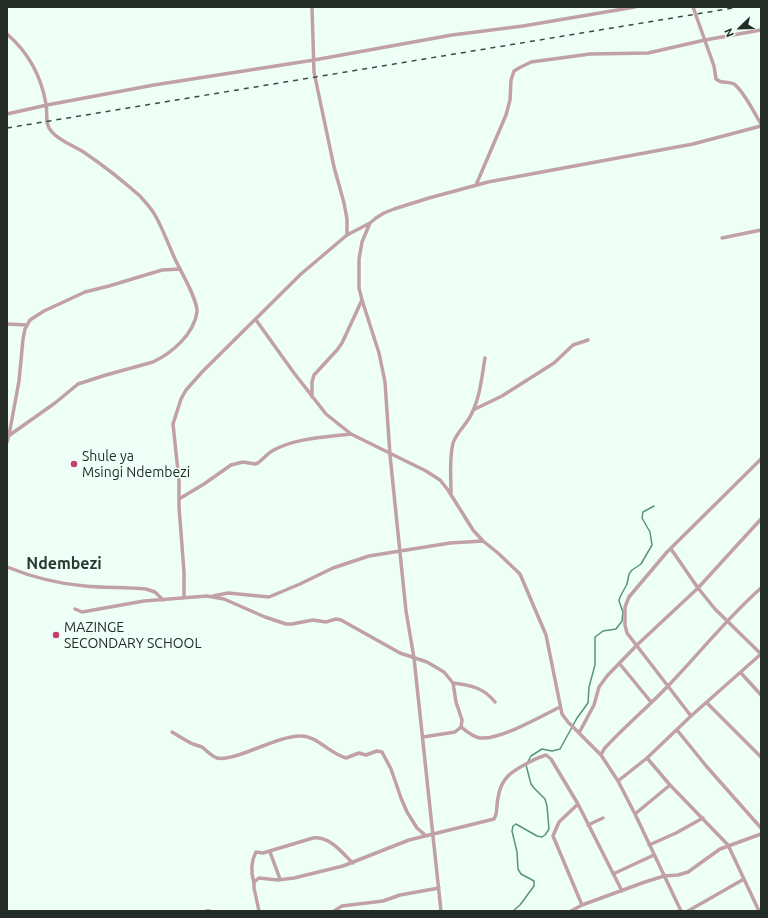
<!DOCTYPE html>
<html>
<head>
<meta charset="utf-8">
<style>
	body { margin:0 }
	#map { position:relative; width:768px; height:918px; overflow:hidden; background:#eefff7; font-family:Ubuntu,sans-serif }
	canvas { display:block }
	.frame { position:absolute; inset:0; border:8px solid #242c28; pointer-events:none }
	.north { position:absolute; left:720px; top:8px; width:40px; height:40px; -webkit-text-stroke:3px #eefff7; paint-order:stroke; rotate:247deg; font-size:11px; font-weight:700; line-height:16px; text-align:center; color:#242c28 }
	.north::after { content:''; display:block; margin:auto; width:14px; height:18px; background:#242c28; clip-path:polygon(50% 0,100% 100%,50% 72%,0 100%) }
</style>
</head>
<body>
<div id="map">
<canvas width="768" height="918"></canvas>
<div class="frame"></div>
<div class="north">N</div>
</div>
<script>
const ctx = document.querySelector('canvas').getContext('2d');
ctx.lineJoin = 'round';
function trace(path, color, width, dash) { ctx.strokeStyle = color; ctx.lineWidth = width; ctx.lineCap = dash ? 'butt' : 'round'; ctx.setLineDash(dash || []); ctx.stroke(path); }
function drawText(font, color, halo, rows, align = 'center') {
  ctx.font = font + ' Ubuntu,sans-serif'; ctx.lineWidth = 3; ctx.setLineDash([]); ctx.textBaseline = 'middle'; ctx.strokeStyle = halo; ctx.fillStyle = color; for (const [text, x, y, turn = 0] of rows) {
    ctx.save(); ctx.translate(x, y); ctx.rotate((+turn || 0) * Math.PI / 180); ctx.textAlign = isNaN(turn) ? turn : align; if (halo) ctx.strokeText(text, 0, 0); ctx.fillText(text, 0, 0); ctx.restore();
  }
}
const stream = new Path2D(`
	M513,911L520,905L534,886V881L521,874L518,869L517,852L512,831L513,826L516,824L537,836L542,837L545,835L549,829L547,806L545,799L534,788L531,784L526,765L531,756L542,749L552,751L560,749L577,718L588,703L589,687L595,665V637L603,631L616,629L622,621L623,612L619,601L620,597L627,584L629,574L632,570L641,564L652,545L650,532L642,518L643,512L654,506`);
const minor = new Path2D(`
	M312,7L314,72L334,167L344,203L347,219V235
	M693,7L714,66L716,79C721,84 728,81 734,84C743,90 755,114 761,124
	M7,34C29,53 41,75 46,104C48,114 44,124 52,132C58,140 76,147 85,153C104,166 123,181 140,196C145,202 151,208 155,215C163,229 168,244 175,259C180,270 198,300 197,312C194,334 172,353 153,362L106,375L78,384L55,403L7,437
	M7,114L47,105L154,85L314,60L452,35L523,26L635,7
	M476,185L506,115L510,100L511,80L514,71L519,68L531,62L590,54L648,53L705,40L761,30
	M722,238L761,230
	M256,320L294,373L326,414L351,434L426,471L440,480L448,490L473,530L483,541L498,553L520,574L546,635L562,714L568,722L601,755
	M7,324L27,325
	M312,397V382L314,375L337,350L342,343L362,300
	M473,410L502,396L554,363L573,345L588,340
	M7,442L9,435L19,381L23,339L25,329L30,320L44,311L85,292L109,286L162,270L180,269
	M451,493C451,476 449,459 453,443C457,432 466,425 471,415C480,398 482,376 485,358
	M179,499L204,484L231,465L243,462L255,464L258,463C263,459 267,454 272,451C294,438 327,437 351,434
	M671,549L698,588L715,609L761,654
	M7,567C32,577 58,584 85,586C105,588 126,587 146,589L155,592L163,600
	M213,596L228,593L269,597L300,584L333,568L369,556L450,543L483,541
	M184,597V572L179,507V481L173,424L181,399L186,390L203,371L301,274L347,235L370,223
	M75,609L82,612L144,601L207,596L224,599L265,617L286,624H292L313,620L326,622L336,619L341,620L400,653L427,662L444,672L453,683L456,702L462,720L461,727L455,732L423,737
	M619,663L651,702
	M741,673L761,695
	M453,683C471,685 484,688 495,702
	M707,703L761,757
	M691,716L627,633L625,625V607L629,597L667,552L761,459
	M461,727C466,731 473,737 480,738C500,740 542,716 560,707
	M677,730L707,767L761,828
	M172,732C179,736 186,741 193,744C196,745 199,746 202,747C207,751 211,756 217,758C235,762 276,736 300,736C316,735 330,754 346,758L359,753L366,755L377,751L382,752L391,769L401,798L407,812L417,828L425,835
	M579,733L594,705L599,687L607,676L637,645L698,588L761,519
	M647,758L670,785L728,845L759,911
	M618,781L601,755L604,749C624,727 647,708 668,686C699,654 727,618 761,588
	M578,804L559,822L553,836L582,905
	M635,814L670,785
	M588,825L603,818
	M649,845L676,833L703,818
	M270,852L280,879
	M613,874L654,855
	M254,883C251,873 251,861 256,852L263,853L313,838C330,836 342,853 353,863
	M206,911H210
	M259,911L254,888V882L259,878L278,880L294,878L343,866L409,840L494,819C498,813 496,806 498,798C499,791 502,782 508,776C515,769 536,758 546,755L551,759L578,804L622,891
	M334,911L342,906L383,901L400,895L439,888
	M441,911L414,658L406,611L390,455L385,382L379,353L362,300L359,288V259L362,242L370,223L376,218L384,213L394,209L429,198L488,182L693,144L761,126
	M571,911L582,905L645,882L664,876L678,875L688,872L720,849L761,834
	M681,911L635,814L618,781L647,758L691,716L761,654
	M688,911L744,879`);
const rail = new Path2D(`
	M7,128L739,7`);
const markers = [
	[74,464,4,"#c73c72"],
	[56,635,4,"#c73c72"]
];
const poiNames = [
	["Shule ya",82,456],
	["Msingi Ndembezi",82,472],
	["MAZINGE",64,627],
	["SECONDARY SCHOOL",64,643]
];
const quarterNames = [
	["Ndembezi",64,564]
];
trace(stream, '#5a937c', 1.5);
trace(minor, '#c1a0a8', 3.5);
trace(rail, '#404a45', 1.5, [5, 5]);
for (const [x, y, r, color] of markers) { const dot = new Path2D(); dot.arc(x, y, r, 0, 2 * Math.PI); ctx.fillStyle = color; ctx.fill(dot); trace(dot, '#eefff7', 1.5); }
drawText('14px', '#242c28', '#eefff7', poiNames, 'left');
drawText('bold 16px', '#2a3a33', '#eefff7', quarterNames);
</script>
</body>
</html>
